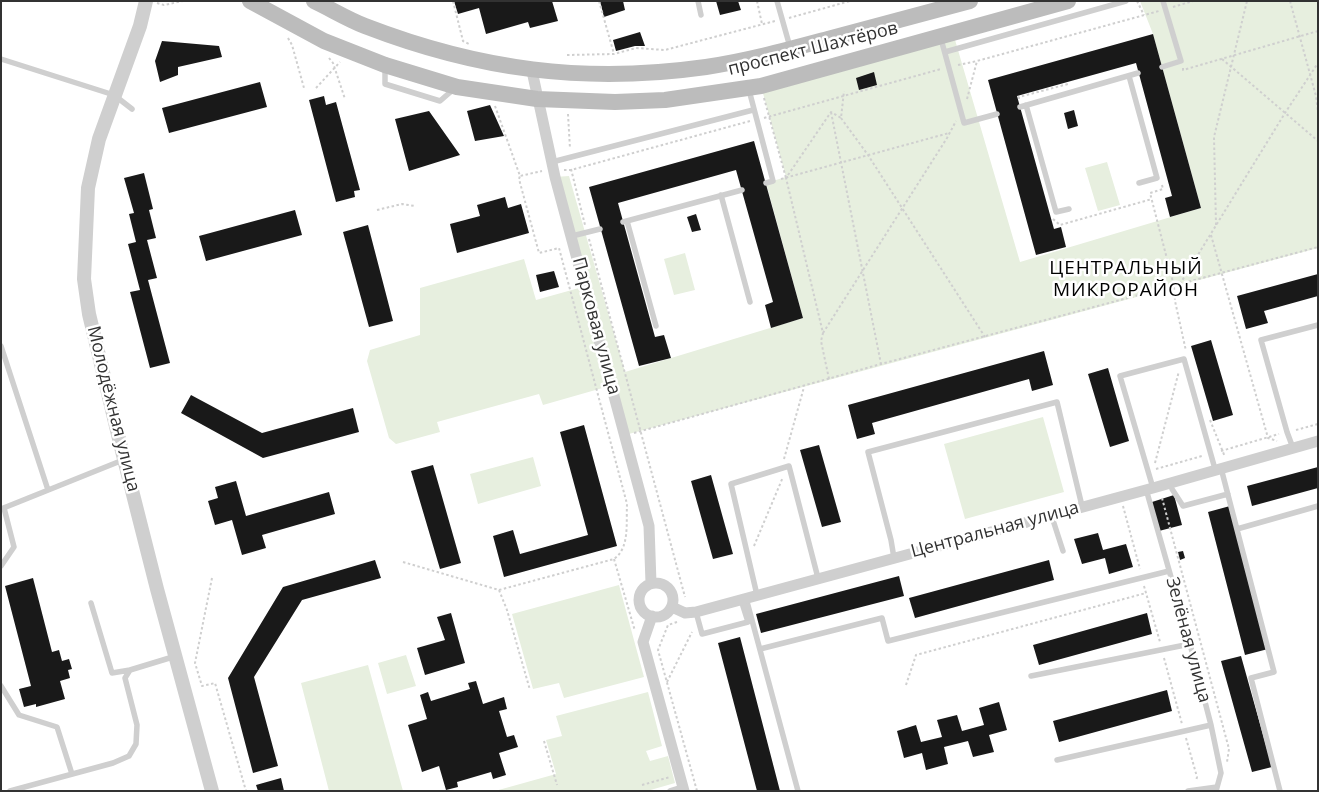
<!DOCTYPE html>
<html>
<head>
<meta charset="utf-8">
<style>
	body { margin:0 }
	#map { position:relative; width:1319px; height:792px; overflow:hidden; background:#fff; font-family:"Open Sans",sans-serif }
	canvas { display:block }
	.frame { position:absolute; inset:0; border:2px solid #323232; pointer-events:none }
</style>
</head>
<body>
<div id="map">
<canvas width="1319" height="792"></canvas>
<div class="frame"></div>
</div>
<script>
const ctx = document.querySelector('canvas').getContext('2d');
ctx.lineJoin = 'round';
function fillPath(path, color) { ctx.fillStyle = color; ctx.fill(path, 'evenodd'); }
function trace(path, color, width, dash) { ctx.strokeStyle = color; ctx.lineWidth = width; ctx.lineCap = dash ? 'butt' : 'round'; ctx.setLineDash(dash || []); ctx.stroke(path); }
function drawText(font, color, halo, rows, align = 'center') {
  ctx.font = font + ' "Open Sans",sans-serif'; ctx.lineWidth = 5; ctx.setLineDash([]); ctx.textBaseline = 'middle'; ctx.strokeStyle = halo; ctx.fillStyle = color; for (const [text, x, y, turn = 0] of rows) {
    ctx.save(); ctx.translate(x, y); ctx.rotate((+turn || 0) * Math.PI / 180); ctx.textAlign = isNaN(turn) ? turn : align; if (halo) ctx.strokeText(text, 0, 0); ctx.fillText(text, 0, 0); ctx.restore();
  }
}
const green = new Path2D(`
	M1140,1H1318V248L625,435L555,177L569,176L625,372L803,318L766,183L786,177L761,86L953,33L1020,262L1201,208L1153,34Z
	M1107,162L1120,205L1098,211L1085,168Z
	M685,253L695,290L674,295L664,259Z
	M524,259L536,300L579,288L606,387L543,405L539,394L437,422L440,432L396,444L389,438L367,361L370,350L420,335V288Z
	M1043,417L1064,492L965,519L944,444Z
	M533,457L541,486L478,504L470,474Z
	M619,585L644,677L564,698L559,683L533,689L512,614Z
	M406,655L416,686L387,694L378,663Z
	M368,665L403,791H329L301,683Z
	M648,692L662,746L646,751L650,761L668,756L675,783L647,791H495L556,774L546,740L562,736L556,716Z`);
const building = new Path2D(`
	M454,1H552L558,21L530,28L528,22L486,34L479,8L458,14Z
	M600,1H623L625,10L604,17Z
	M716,1H738L741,10L720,15Z
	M640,32L645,46H635L616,51L613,40Z
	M1153,34L1201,208L1170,217L1165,198L1172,196L1136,63L1017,96L1054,229L1061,227L1066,247L1036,255L988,80Z
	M162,41L219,46L222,57L178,67V75L160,82L155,61Z
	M874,72L877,85L859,90L856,78Z
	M260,82L267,107L169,133L162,108Z
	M324,96L326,105L336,102L360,190L354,191L355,197L336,202L309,100Z
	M490,105L504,136L475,141L467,111Z
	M1074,110L1078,126L1068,129L1064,113Z
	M429,111L460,155L409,171L395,119Z
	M754,141L803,318L771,328L765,305L773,302L736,170L618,203L655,337L664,335L671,358L639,366L589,187Z
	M144,173L153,209L149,210L156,238L147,240L157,278L148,280L170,363L150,368L130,292L140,290L128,244L136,242L129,214L134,213L124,178Z
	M505,197L508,208L521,204L529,233L457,253L450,224L480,216L477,205Z
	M295,210L302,235L206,261L199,236Z
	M696,214L701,230L692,232L687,217Z
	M368,225L393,321L369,327L343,232Z
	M554,271L559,287L540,292L536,275Z
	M1318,274V296L1264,311L1268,323L1246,329L1237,296Z
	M1211,340L1233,415L1213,421L1191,346Z
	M1044,351L1053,385L1032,391L1029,379L872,423L875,434L857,439L848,405Z
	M1108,368L1129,441L1110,447L1088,374Z
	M191,395L262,433L353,408L359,432L263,458L181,413Z
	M584,425L617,546L504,577L493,536L513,530L520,554L588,535L560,432Z
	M819,445L841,522L822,527L800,450Z
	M433,465L461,563L440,569L411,471Z
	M1318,467V488L1252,506L1247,486Z
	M711,475L733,554L713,559L691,481Z
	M236,481L246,516L329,492L335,514L262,535L266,548L242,555L232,520L215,525L208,501L218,498L215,487Z
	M1174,495L1182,525L1159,531L1152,502Z
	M1230,506L1268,649L1245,655L1208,512Z
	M1098,533L1103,550L1126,544L1133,567L1109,574L1105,558L1082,564L1074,539Z
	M1183,551L1185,558L1180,560L1178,552Z
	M375,560L381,578L302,600L254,677L278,766L253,773L228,678L283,587Z
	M1049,560L1054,580L915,618L909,598Z
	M899,576L904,596L761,633L756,614Z
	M33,578L52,652L59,650L62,661L69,659L72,669L68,670L70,678L60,681L65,699L36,707V704L24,707L19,689L31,686L5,586Z
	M451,613L465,663L425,675L417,648L445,640L437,617Z
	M1147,613L1152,634L1039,665L1033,645Z
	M740,637L780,791H757L718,643Z
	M1241,656L1272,767L1252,772L1221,661Z
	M476,681L483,704L504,697L507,709L499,711L507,737L514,735L518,747L499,753L506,775L493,779L491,772L457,782L458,787L446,790L439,766L422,772L408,725L427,719L420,695L428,692L431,701L470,689L468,683Z
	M1167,690L1172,711L1059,742L1053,721Z
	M999,702L1007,730L989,735L994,752L973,757L968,741L944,747L948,764L926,770L922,753L904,758L897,731L916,725L921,742L942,737L937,720L957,715L962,731L984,725L979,708Z
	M281,778L284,791H258L256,785Z`);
const path = new Path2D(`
	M453,1L463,41L469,44
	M599,1L614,54
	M757,1L762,24
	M1137,1L1144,15
	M1290,1L1316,96L1318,112
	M157,3L164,5L183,1
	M1173,7L1193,1
	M789,18L850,1
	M288,38L292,45L304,88
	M567,55L614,54L636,48L665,50L775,21
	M329,58L333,63L345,99
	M1222,59L1318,141
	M958,65L977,61
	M1183,68V70L1318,31
	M316,88L340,62
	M764,98L786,178
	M967,99L977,61L1159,11
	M1019,99V97L1068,84
	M495,106L520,176L542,171
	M831,112L881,364
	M568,114L570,149
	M764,118L941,69
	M841,118L868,155L985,337
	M571,169L585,225
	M564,170H571L750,121
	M781,179L949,133
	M1162,185L1163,189L1150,193L1174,286L1175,301L1186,351
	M377,210L402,204L415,206
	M1053,219L1060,225L1152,199
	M1216,225L1214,137L1247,1
	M1211,235L1268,438L1277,441
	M589,239L685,597
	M1180,284L1285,113L1318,63
	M823,333L947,138L956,121
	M829,379L821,341L823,333L786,178L831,112L841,118L844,91
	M1210,420L1225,457
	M1296,430L1318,424
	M634,433L881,364L1318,247
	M1221,451L1279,434
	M784,459L804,387
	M1155,463L1179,371
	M1156,469L1202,456
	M1162,498L1229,749L1227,762
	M1123,506L1140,569
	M754,546L783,477
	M614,559L635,631
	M403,562L499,590L614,559C630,548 626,522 627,504L559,248L539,253L519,179L520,176
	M212,578L195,663L202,686L215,683L246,791
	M1144,586L1160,642
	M499,590L507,610L530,690
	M677,622L668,625L658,650L697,791
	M1164,658L1182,724
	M667,682L692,632
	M906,685L916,655L1146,593
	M1186,738L1197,777L1196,781
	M544,741L557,785
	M642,785L670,777`);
const service = new Path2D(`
	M698,1L701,15
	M777,1L790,47
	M941,39L964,123L997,114
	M945,52L1126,1
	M1,59L114,95L132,109
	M385,67V84L440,101L455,88
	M1162,67L1181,61L1163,1
	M1129,76L1157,178L1139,183
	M749,90L773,181L766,183
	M1026,105L1056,212L1069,209
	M1020,107L1138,73
	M552,162L753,110
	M721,195L750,302
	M627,221L656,326
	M623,222L742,190
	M572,236L600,229
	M1,346L48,490
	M1293,448L1287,432L1261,340L1318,325
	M1221,468L1274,672L1251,678L1280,791
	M1170,483L1172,489L1183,506L1228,494
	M1153,488L1120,376L1184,359L1215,469
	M1146,489L1190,644L1211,725L1221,773L1216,791
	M1,509L123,460
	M1051,514L1063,551
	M1237,529L1318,506
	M894,558L891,540L868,452L1057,402L1082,506
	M1,566L14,547L4,508
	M757,595L731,484L789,466L818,578
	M746,598L798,791
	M91,603L112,673L130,670
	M696,612L702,634L748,622L741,600
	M760,649L882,618L888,641L1169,571
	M1031,676L1190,644
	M1,686L19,715L57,727L72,774
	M1057,760L1211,725
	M10,791L113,763L129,756L136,744L137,725L125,678L130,670L176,656
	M670,791L683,787
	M1188,791L1217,787`);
const minor = new Path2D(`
	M532,71L555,177L649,526L651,583
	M639 600a17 17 0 1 1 34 0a17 17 0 1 1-34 0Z
	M672,607L685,613L696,612L1153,488L1318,441
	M652,616L643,642L684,791`);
const tertiary = new Path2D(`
	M146,1L140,26L99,139L88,188L84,279L89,314L121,447L157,589L212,791`);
const secondary = new Path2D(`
	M250,1L324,41L385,65L457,87L537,99L615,102L665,100L761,86L1068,1
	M314,1C331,9 347,19 365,26C479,70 585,84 706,67C747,61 787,50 828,39C875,26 923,14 970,1`);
const streetNames = [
	["проспект Шахтёров",813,49,-14],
	["Парковая улица",596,326,75],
	["Молодёжная улица",113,409,76],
	["Центральная улица",995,530,-15],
	["Зелёная улица",1188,640,75]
];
const neighbourhoodNames = [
	["ЦЕНТРАЛЬНЫЙ",1126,269],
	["МИКРОРАЙОН",1126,291]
];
fillPath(green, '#e7efdf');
fillPath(building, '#191919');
trace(path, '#cfcfcf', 2, [2.5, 2.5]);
trace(service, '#cfcfcf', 5.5);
trace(minor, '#cfcfcf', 11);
trace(tertiary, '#cfcfcf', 14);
trace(secondary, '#bcbcbc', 16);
drawText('18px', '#323232', '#fff', streetNames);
ctx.letterSpacing = '1px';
drawText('19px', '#000', '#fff', neighbourhoodNames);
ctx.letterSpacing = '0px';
</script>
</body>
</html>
